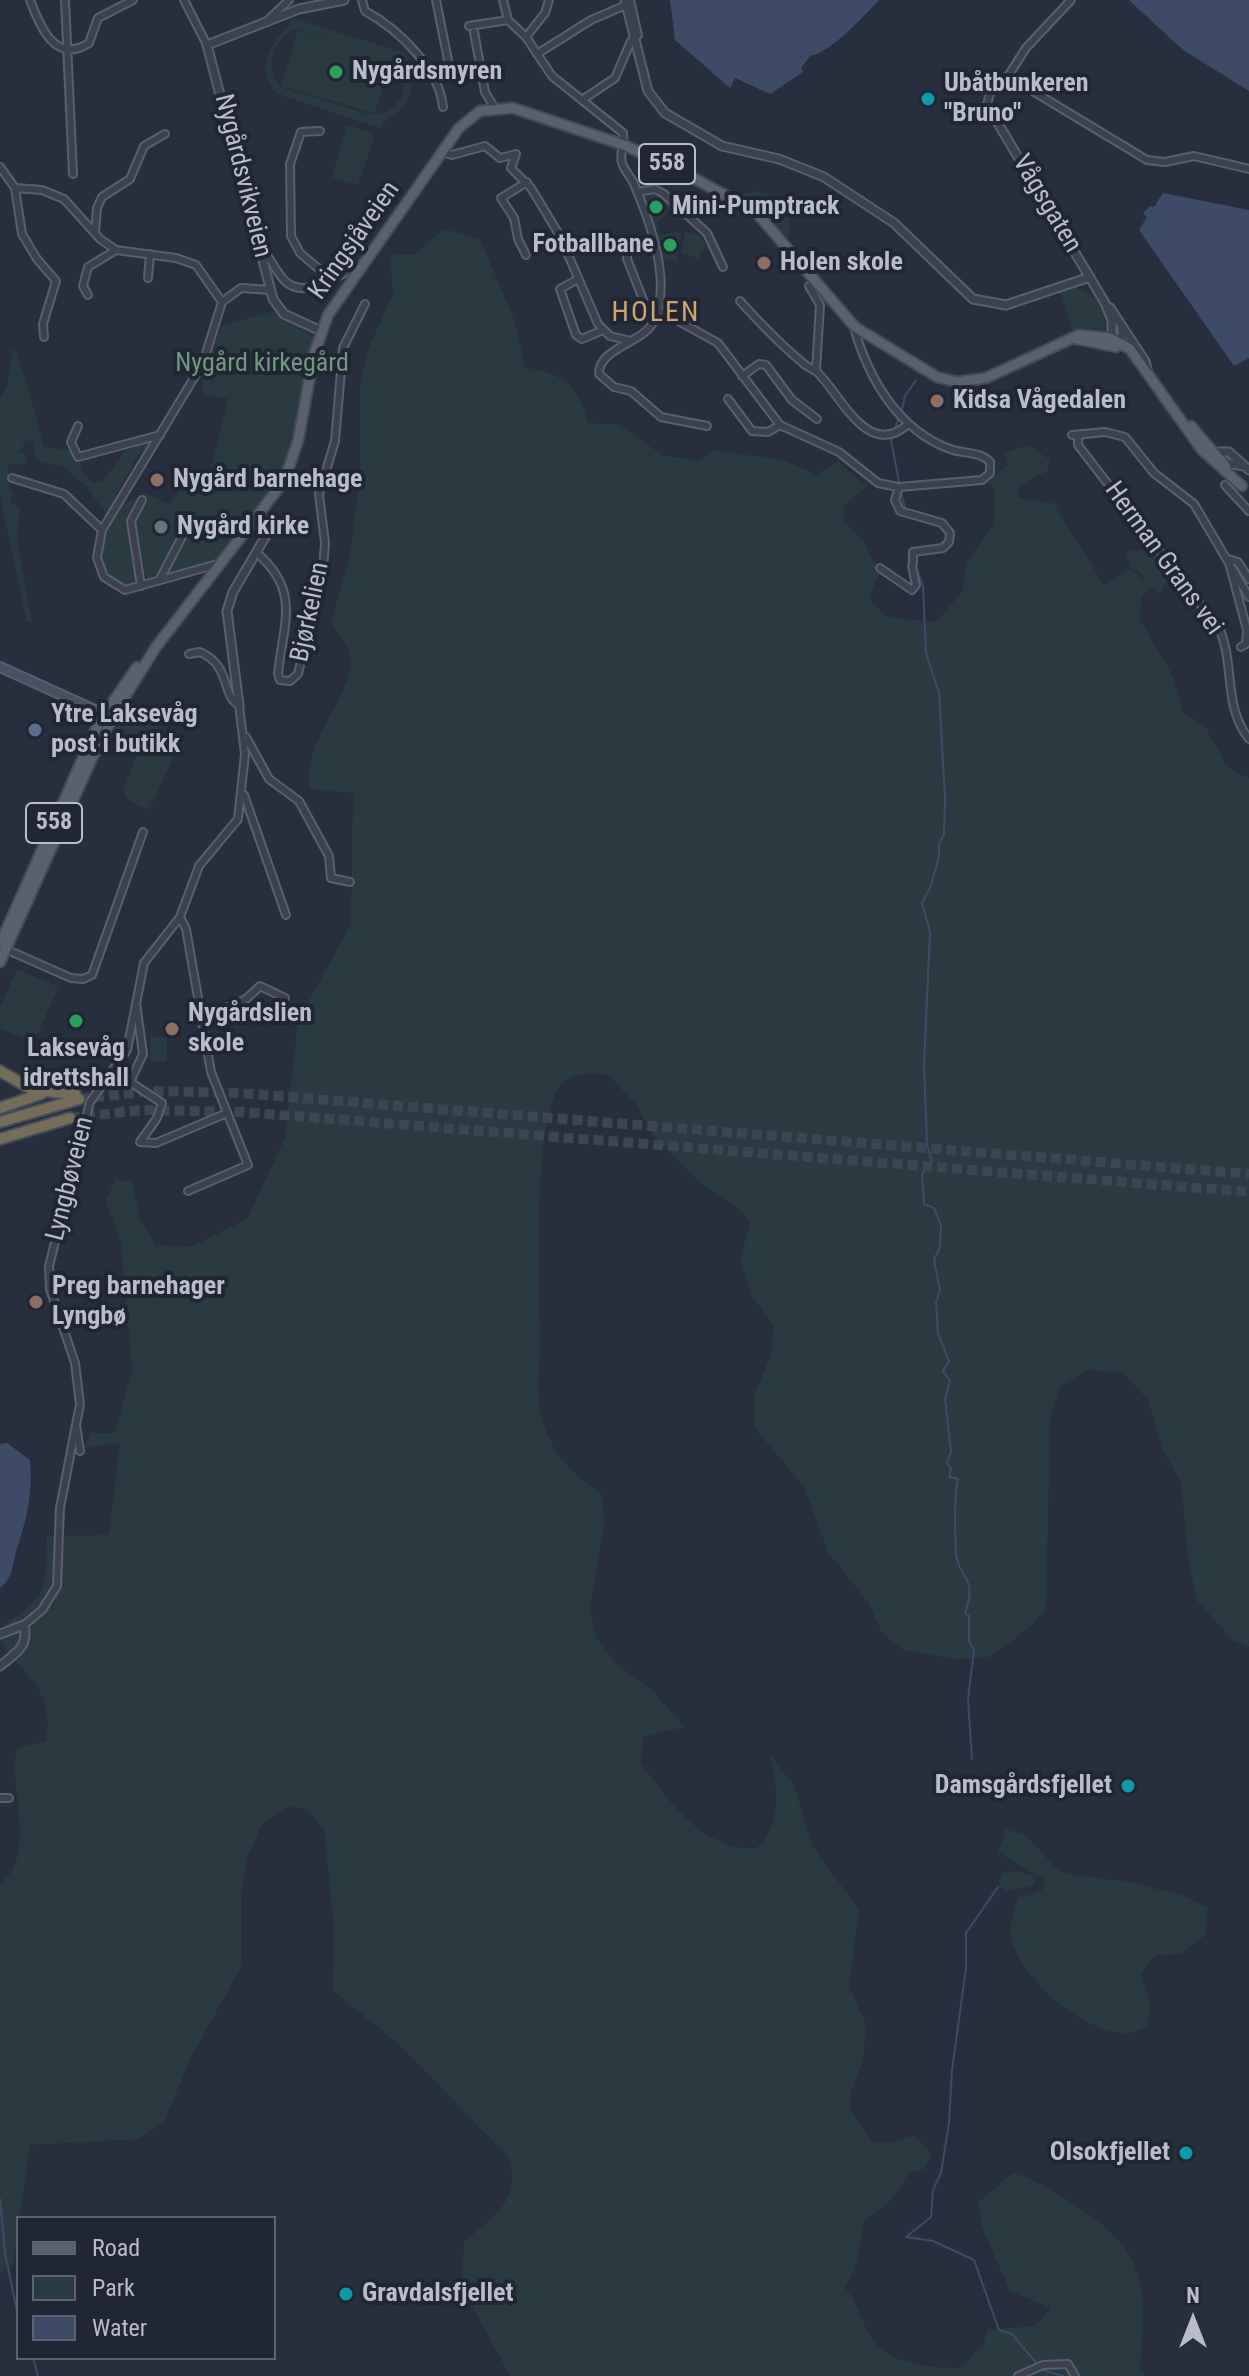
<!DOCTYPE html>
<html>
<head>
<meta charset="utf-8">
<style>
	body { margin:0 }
	#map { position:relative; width:1249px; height:2376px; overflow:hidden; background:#272f3f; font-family:"Roboto Condensed",sans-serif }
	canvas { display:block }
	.legend { position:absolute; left:16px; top:2216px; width:260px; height:144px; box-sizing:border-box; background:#202634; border:2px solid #5d6270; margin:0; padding:10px 14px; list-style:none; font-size:24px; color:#b8bdc9 }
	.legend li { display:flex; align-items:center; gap:16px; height:40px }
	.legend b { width:40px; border:2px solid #5d6270 }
	.north { position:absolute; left:1153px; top:2280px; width:80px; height:80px; -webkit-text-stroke:6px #202634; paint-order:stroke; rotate:0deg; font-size:22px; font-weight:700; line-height:32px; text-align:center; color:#b8bdc9 }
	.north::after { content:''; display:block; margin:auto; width:28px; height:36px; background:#b8bdc9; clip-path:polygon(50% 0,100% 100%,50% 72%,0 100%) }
</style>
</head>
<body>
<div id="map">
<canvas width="1249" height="2376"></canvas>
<ul class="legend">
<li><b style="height:10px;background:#59606f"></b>Road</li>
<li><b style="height:22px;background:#293b40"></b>Park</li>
<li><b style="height:22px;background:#3e4b67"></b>Water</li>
</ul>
<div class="north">N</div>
</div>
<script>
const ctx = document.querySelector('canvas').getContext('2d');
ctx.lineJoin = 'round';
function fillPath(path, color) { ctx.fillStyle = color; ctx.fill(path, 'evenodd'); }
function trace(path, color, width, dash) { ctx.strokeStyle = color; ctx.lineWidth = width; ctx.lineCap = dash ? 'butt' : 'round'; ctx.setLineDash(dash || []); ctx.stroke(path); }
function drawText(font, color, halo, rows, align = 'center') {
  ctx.font = font + ' "Roboto Condensed",sans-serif'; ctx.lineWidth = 8; ctx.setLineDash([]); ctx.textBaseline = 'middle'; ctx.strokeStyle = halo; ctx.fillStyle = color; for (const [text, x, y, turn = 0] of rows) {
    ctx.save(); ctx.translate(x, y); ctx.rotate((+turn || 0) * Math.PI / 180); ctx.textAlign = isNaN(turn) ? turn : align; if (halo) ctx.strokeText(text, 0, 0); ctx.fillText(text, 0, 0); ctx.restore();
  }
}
const green = new Path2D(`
	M294,19L405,53C413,72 416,95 400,111C393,118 385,118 380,128L278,94C251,67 275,40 294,19ZM298,29L390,57L298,30L281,86L375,113L392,57L405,78C406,100 391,116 368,114L280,87C264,67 272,35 298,29Z
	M347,125L375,134L358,185L332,177Z
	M756,191C779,192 794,219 789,239L758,205L740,195Z
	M650,192L659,193L683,220L676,218L660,199H653L651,203L658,201L659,210L667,212L658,223L659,229H655L644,197Z
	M444,229L480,239L515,322L525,367C565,376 578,383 588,423L618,425L664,456L699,460L716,450L785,461L817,475L838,461L866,486L843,507L844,521L864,541L879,574L869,597L885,617L937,622L963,590L966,563L994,524L995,490L988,481L1008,464L1005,453L1028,445L1050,460L1047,471L1018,486V498L1053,503L1104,585L1131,569L1148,585L1139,571L1131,568L1126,552C1151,544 1158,558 1174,577L1164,585L1160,594L1150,588L1141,598L1140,620L1173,676L1183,712L1205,726L1226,765L1249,779V1647L1233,1641L1196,1599L1188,1555L1181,1482L1164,1452L1148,1400L1124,1373L1088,1370L1060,1386L1050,1420L1046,1609L1029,1628L989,1657L955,1659L904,1650L882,1633L869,1603L828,1552L804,1487L754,1427V1396L772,1352L773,1325L751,1295L740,1259L751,1222L734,1205L697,1180L653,1135L635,1103L608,1075C591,1073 570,1071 559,1088C532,1129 540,1288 540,1341C540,1364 536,1392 541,1414C549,1451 571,1473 601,1494L605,1518L590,1608L596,1638L617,1665L647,1685L685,1727L643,1736L641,1763C670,1803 701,1848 756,1849C784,1822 777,1789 770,1754L794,1786L813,1847L859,1910L849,1987L866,2024L863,2061L850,2095V2110L872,2142H893L915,2135L932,2155L924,2169L910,2172L890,2201L865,2220L855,2268L845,2288C857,2302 860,2316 868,2333C884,2365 931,2368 961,2368L983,2344L988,2330L1035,2326L1051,2308L1010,2291L982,2227L978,2203L1013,2173C1038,2180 1056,2193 1078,2207C1151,2254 1146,2291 1140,2371L1146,2376H510L462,2287L464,2243C494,2213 521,2204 509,2158L401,2046L333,1991L334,1927L324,1829L307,1809L288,1806L263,1823L247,1857L241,1896V1967L190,2059L165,2120L140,2139L30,2145L13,2264L0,2274V1883C39,1858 7,1782 17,1748L46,1741C55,1687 25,1679 0,1640L5,1624C49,1596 46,1585 47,1536L109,1535L120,1443L83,1448L91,1433H115L132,1370L121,1244L106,1201L115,1180L132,1182L140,1219L156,1245L191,1247L247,1219L285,1138L298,1021L351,924L353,793L310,789C301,739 358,691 350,655C348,645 337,632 331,623L350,556L360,472V385L368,349L393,295L390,254L414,255Z
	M676,232L681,234L677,261L665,259L663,262V240H658V235Z
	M685,232L699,234L706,246L699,255L700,259L682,253Z
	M1074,288C1091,288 1112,313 1104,329L1072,330L1061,293Z
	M274,311L318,340L280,485L213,563L147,580L132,515L142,492L170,504L189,473L210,474L228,399L203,394V372L221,326Z
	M13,346L27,383L44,447L76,451L83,471L92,483L103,481L125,451L136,447L132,445L154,439L145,454L140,452L116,494L117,505L137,498L127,517L138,578L129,587H123L103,569L101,544L111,522L85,484L71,474L68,468L42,462L34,455V442L26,440L19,453L26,454V465L9,464L7,484L13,494L10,502L20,508L17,542L32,622H27L0,497V397L7,386Z
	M137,717L183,737V741L175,747L142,733L132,736L129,754L111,749L114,742L109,740L120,720Z
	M141,742L172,750L174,756L149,810L128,800L123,792Z
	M17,969L58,987L34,1043L0,1028V1007Z
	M150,1037H167V1061H151Z
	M1006,1829L1026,1836L1061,1873L1134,1883L1181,1895L1208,1907L1205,1935L1181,1954L1156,1955L1141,1973L1150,2005L1147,2027C1140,2029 1131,2034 1124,2033C1080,2030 1026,1982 1012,1942C1007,1928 1014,1913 1018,1899L1042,1890L1045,1880L998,1852Z
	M1016,1871L1036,1877L1033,1885L1006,1892L998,1887L1002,1873Z`);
const water = new Path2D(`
	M670,0H879C862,18 830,53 810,56L801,68L803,72L770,94L735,78L730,88L675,40Z
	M1129,0H1249V91L1183,50Z
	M1163,193L1249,210V358L1234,366L1139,230L1147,217L1143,213L1150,206L1154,207Z
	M7,1443L30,1460C33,1493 27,1518 17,1548C12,1564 14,1577 0,1588V1444Z`);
const stream = new Path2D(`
	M902,409L905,396L916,380
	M895,428L898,420
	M891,440L899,482
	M901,493L905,508
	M916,567L923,586L926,653L939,693L945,797L944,835L939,843V857L930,888L922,903L930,932L924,1066L927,1145L932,1161L922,1174L924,1204L934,1208L941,1225L940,1247L934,1260L940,1291L936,1302L938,1334L949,1361L943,1371L950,1381L945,1399L951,1452L947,1463L951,1469L949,1477L958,1479C954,1494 955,1536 956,1554C959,1580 978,1576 965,1613L969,1616V1641L974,1650L968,1699L972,1759
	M0,2199L5,2253L18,2316
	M906,2237L931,2217L933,2190L941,2173L949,2123L952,2070L966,1968V1933L998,1887
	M907,2237L933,2241L974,2260L999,2330L1012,2334L1038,2365
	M33,2358L38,2376
	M1042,2370L1063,2376`);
const motorwayTunnel = new Path2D(`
	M79,1099L154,1091L239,1093L1249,1174
	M70,1118L141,1110L244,1112L1249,1192`);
const minor = new Path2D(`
	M30,0C40,26 55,65 89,43L98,18L133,0
	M65,0L73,174
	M184,0L207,45
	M362,0L365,11C398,29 439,68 443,107
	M436,0L450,70
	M503,0L508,20L526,37L552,76L623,133C625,143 619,153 622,163C624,170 631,177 634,184C650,221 672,282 654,321C644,343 598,348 599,374L614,387L631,391L661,417L707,426
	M266,22L289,0
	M469,26L508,20
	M474,32L485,92L494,107
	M526,37L545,13L549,0
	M537,54L591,20L626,5
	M1003,84H1021L1147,160L1165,162L1194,156L1249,169
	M582,100L615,78L631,41L638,35L630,0
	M987,105L990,93L1003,84L1026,48L1071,0
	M320,131L301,132L290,164L291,236L300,253L332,280
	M443,152L452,155L485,146L500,158L516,154L511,168L531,188L560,236L598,324L610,336L631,341
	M0,167L15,188
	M15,188L42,190L64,199L100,239L116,250L176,258L196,265L222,302
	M15,188L22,234L37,259L56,281L43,324L44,337
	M637,192L655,189L664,194L707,233L723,267
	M95,233L97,208L102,197L130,179L144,146L165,134
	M259,244C269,255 275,271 285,281C303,298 334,280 350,269
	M627,249V259L644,302L718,343L780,425L839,452L878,483L898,487
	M526,255L518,239L514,218L501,198L527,182
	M148,278L150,254
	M578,279L560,289L576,335L582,339L603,330
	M809,286L820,305L816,370
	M88,295L83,286L88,267L116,250
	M740,301C759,322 781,345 803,363C807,367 814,369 818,373C840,394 868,461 908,424
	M854,328C869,379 898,430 950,449C963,454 980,451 990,462V473L982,480L899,487L895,500L900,511L942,523L950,533L949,542L943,548L913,552V564
	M742,376L759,364L766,365L792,400L817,419
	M728,399L752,431L768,432L780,425
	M78,426L71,442L78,457L160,435
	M1084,434L1078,436V445L1220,630C1235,667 1223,706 1249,739
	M1072,435L1105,432L1125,437L1154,473L1194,504L1249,597
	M12,478L64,494L102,530
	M1225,485L1249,511
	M258,554C301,592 283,624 278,674L280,680L290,681L298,674L323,569L325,543L319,494L335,441L343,348L365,304
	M221,563L125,590L104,577L97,558L102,530L203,363L222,302L241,288L270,290
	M880,568L912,590L916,585L912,566
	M160,579L184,533
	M141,586L131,521L142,500
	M1241,647L1246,644L1247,630L1228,559L1238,562L1249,579
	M246,737L269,779L299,801L329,856L331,878L350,882
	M244,795L286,915
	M180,917L186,929L211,1072L248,1165L188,1191
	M3,948L71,978L83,979L92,975L143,832
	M136,1003L143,1054L130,1082L162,1103L157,1118L140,1142L156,1143L227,1113
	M203,1018L246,999L260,986L285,998
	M76,1425L80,1451
	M24,1625L42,1610L57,1586L60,1508L80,1404L75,1363L50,1289L49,1266L90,1102L127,1050L144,963L180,917L199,866L238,819L245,754L239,705C221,696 232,666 200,652L189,654
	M0,1798H9
	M1018,2376L1043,2365L1068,2364L1075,2376`);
const tertiary = new Path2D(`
	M625,0L648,91L665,113L722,146L779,159L824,177L894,223L973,299L1006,305L1090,277
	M987,105L1105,303L1112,320V345L1122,339V326
	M1110,308L1145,361L1148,373
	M321,331L284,314L273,299L207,45L299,9L344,0
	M1214,457L1217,452H1229L1249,470
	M1220,462L1244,466
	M239,705L227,611L233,592L267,534L268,525L259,515
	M0,1634L24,1625C29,1647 16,1653 0,1666`);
const secondary = new Path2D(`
	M0,667L108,716
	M66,699L104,721`);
const primary = new Path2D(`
	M1072,338L1116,347
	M1191,426L1226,467
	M0,944L99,722L137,667
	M0,962L93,756L121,703L156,647L284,481L298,441L314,354L328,315L459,128L480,111L513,108L624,145L677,169L756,212L855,327L937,377L957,382L986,378L1079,335L1110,338L1130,349L1202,450L1242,486`);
const motorway = new Path2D(`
	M0,1071L33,1090L75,1094
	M0,1108L41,1094
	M0,1122L79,1099
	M0,1139L70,1118`);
const markers = [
	[336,72,8,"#2e9e5b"],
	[928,99,8,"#0f9aa8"],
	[656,207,8,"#2e9e5b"],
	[670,245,8,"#2e9e5b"],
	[764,263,8,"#8d6e63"],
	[937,401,8,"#8d6e63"],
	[157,480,8,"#8d6e63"],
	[161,527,8,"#6b7280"],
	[35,730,8,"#5c6f8a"],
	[76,1021,8,"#2e9e5b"],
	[172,1029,8,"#8d6e63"],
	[36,1302,8,"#8d6e63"],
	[1128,1786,8,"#0f9aa8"],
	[1186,2153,8,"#0f9aa8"],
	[346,2294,8,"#0f9aa8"]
];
const shields = [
	[667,164,56],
	[54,823,56]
];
const shieldNames = [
	["558",667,164],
	["558",54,823]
];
const poiNames = [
	["Nygårdsmyren",352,72],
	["Ubåtbunkeren",944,84],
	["\"Bruno\"",944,114],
	["Mini-Pumptrack",672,207],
	["Fotballbane",654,245,"right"],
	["Holen skole",780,263],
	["Kidsa Vågedalen",953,401],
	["Nygård barnehage",173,480],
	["Nygård kirke",177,527],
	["Ytre Laksevåg",51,715],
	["post i butikk",51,745],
	["Nygårdslien",188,1014],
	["skole",188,1044],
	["Laksevåg",76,1049,"center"],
	["idrettshall",76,1079,"center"],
	["Preg barnehager",52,1287],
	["Lyngbø",52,1317],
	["Damsgårdsfjellet",1112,1786,"right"],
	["Olsokfjellet",1170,2153,"right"],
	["Gravdalsfjellet",362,2294]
];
const streetNames = [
	["Nygårdsvikveien",242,176,76],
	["Vågsgaten",1046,204,59],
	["Kringsjåveien",355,241,-55],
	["Herman Grans vei",1163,559,54],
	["Bjørkelien",311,612,-78],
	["Lyngbøveien",71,1179,-76]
];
const parkNames = [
	["Nygård kirkegård",262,364]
];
const neighbourhoodNames = [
	["HOLEN",656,314]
];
fillPath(green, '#293b40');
fillPath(water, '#3e4b67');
trace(stream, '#3e4b67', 2);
trace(motorwayTunnel, '#3d4454', 10, [10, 5]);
trace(minor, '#595f6c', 10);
trace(tertiary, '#595f6c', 11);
trace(secondary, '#595f6c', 12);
trace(primary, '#454a58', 13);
trace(motorway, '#464c59', 14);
trace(minor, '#3b414f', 6);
trace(tertiary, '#3b414f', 7);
trace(secondary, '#4a5062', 8);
trace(primary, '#59606f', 9);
trace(motorway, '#746d59', 10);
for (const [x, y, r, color] of markers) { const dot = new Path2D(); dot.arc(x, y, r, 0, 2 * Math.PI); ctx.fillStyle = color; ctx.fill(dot); trace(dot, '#202634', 3); }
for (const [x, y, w] of shields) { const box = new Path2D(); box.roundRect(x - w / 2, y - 20, w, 40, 6); ctx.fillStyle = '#202634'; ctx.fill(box); trace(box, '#b8bdc9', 2); }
drawText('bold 24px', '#b8bdc9', null, shieldNames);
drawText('bold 26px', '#b8bdc9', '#202634', poiNames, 'left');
drawText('26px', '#b8bdc9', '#202634', streetNames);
drawText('26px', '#70997e', '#202634', parkNames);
ctx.letterSpacing = '2px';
drawText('28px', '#cfa26e', '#202634', neighbourhoodNames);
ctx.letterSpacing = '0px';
</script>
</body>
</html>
